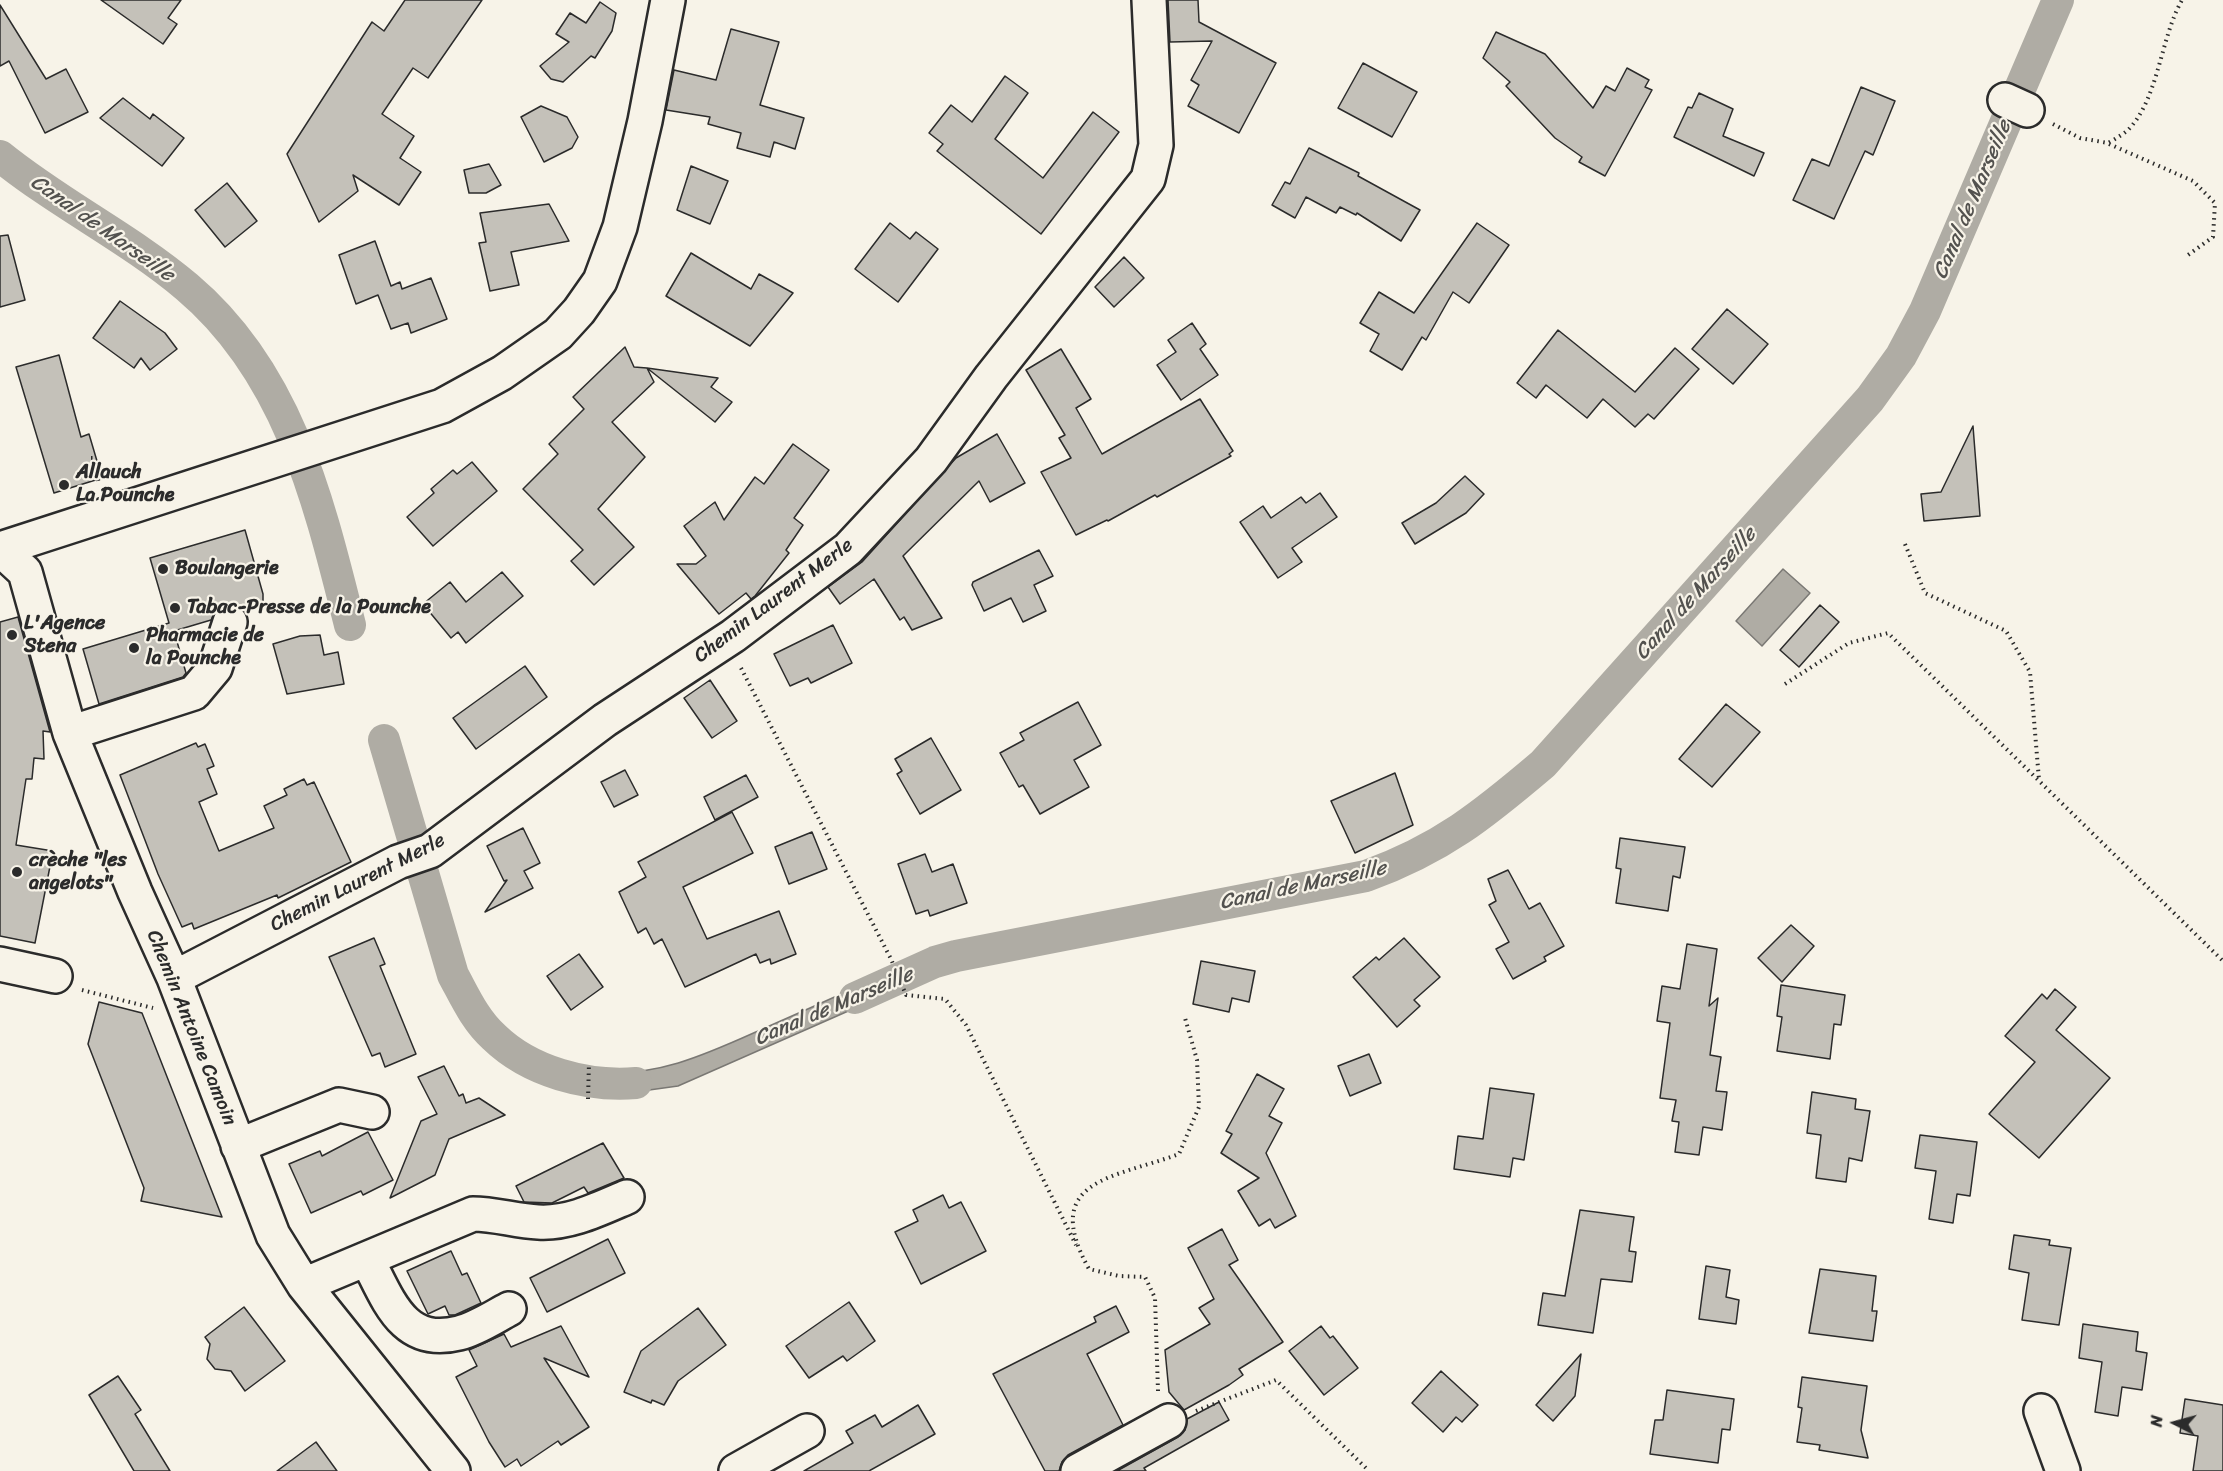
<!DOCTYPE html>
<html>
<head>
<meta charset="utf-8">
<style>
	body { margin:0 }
	#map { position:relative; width:2223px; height:1471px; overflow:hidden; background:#f7f3e8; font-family:Sriracha,sans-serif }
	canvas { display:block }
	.north { position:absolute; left:2145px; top:1393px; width:60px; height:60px; -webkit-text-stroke:4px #f7f3e8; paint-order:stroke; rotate:276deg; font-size:16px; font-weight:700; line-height:24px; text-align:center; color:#2b2b2b }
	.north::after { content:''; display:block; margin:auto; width:21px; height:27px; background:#2b2b2b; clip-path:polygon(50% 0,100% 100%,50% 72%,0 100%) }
</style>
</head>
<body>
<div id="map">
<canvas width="2223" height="1471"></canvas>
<div class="north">N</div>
</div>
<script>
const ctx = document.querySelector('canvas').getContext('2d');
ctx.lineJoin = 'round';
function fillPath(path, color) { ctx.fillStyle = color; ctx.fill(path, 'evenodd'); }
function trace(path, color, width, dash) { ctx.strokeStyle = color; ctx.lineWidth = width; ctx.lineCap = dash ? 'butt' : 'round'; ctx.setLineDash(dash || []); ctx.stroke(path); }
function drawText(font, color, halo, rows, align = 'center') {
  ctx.font = font + ' Sriracha,sans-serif'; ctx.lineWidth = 4.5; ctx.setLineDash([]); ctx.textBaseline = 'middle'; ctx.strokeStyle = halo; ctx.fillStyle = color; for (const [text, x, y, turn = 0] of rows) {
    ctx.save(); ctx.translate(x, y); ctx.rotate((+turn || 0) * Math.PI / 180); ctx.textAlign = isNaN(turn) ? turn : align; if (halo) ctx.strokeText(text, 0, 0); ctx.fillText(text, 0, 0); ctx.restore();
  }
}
const water = new Path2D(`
	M1783,569L1810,593L1762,646L1736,621Z
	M889,972L896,990L678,1086L613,1095L593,1092L596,1072C659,1078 711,1052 767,1027C808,1009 849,991 889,972Z`);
const canal = new Path2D(`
	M0,156C59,204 129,238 187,287C289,373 319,502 350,625
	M384,740L453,975C465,997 475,1020 494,1037C530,1072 587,1087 636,1083
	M855,998L935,962L956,956L1366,876C1441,849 1483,815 1543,764L1870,399L1901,356L1925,311L2058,0`);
const building = new Path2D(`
	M101,0H181L168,18L177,24L163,44Z
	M405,0H482L428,78L413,68L382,114L414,136L400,158L421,172L399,205L353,175L358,191L319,222L287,154L372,22L384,31Z
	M1168,0H1198L1199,22L1276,63L1239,133L1188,106L1199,85L1191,80L1212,41L1170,42Z
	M600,2L616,13L612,31L595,58L591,56L563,82L551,79L540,66L569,42L556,34L570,13L586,23Z
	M0,5L46,79L66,69L88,112L45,133L9,61L0,66Z
	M731,29L779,42L760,105L804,118L795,149L774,142L770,157L737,148L741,133L708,124L710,117L666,110L674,70L716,80Z
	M1496,32L1545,54L1593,108L1606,86L1615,91L1627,68L1649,80L1645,87L1652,90L1605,176L1579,162L1582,157L1555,138L1506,86L1510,82L1483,58Z
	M1363,63L1417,92L1392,137L1338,108Z
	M1005,76L1028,93L995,139L1043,178L1093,112L1119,132L1041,234L937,151L943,144L929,133L951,105L972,122Z
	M1861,87L1895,101L1873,155L1865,151L1834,219L1793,200L1812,159L1829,166Z
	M1699,93L1733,109L1723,136L1764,153L1754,176L1674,137L1688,107L1692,108Z
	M123,98L150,119L153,114L184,138L162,166L100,118Z
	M541,106L567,117L578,137L572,148L544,162L521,117Z
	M1309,148L1359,173L1358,176L1420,210L1401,241L1357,213L1356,215L1340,207L1336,213L1306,197L1295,218L1272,205L1285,182L1290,184Z
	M489,164L501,185L486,193H469L464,170Z
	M691,166L728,181L710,224L677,210Z
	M227,183L257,221L225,247L195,210Z
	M549,204L569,241L511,252L519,285L490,291L479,243L486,242L480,213Z
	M890,223L910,239L916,232L938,249L898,302L855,269Z
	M1477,223L1509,245L1469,303L1453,292L1426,340L1422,337L1402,370L1370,351L1379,334L1360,323L1379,292L1414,313Z
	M8,235L25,300L0,307V236Z
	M375,241L391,286L400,282L402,289L431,278L447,319L411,333L408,323L391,329L378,295L356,304L339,255Z
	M691,253L751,289L759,274L793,293L750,346L666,296Z
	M1124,257L1144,278L1114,307L1095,287Z
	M120,301L165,333L177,349L150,370L141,358L134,368L93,338Z
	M1727,309L1768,344L1733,384L1692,349Z
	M1192,323L1206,344L1200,349L1218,375L1181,400L1157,365L1176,352L1168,340Z
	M1558,330L1635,392L1675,348L1699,369L1654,419L1648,414L1635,427L1603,399L1587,418L1546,385L1536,398L1517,383Z
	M625,347L634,367L647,368L654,382L612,422L645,457L598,509L634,547L594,585L571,561L583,550L523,489L558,454L549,444L584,409L573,397Z
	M1061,349L1091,399L1076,408L1102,454L1200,399L1233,451L1229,454L1231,456L1157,497L1155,495L1108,521L1107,520L1076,535L1041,472L1071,458L1059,438L1065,435L1026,370Z
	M59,355L81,437L89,434L102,478L54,493L16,367Z
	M647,368L718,378L711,387L732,402L715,422Z
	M1973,426L1980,516L1924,521L1921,494L1941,492Z
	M997,434L1025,483L990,502L979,481L903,556L942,618L912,630L904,617L900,620L874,579L840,604L828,587L862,562L956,458Z
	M793,444L829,470L794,518L803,525L786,550L789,553L755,596L751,599L746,593L719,614L677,564H696L706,556L684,526L715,502L724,520L755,477L764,484Z
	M472,462L497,491L433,546L407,517L434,493L431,489L453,470L457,474Z
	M1465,476L1484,494L1466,513L1415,544L1402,523L1436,503Z
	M1320,493L1337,517L1292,548L1302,562L1278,578L1240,522L1263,506L1271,518L1301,497L1306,503Z
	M245,530L263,594V605L244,610L236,604H226L217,609L211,620L174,631L186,673L183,677L99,704L83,649L169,623L150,558Z
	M1039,550L1053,576L1034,585L1046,611L1023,622L1011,598L984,611L972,585L973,582Z
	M502,572L523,596L466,643L458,632L451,638L423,604L450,582L466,602Z
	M1820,605L1839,622L1799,667L1780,650Z
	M18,617L50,732L43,731L44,759L34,758L32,779H26L16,845L53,851L35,943L0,936V622Z
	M833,625L852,663L811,683L808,678L790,686L774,654Z
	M320,635L324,655L338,652L344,684L287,694L273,644L300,636Z
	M525,666L547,697L476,749L453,718Z
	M710,680L737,721L712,738L684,698Z
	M1078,702L1101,745L1074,760L1089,787L1040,814L1023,785L1019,787L1000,753L1024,740L1020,733Z
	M1726,704L1760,732L1712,787L1679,759Z
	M931,738L961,790L920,814L897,774L902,771L895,759Z
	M196,743L198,747L205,744L214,766L207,769L217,794L199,802L219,851L274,828L264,806L287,795L284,789L304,779L307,785L314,782L351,862L278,898L277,895L194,929L192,923L182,927L158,874L120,775Z
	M625,770L638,795L614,807L601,782Z
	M1395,773L1413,825L1355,853L1331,801Z
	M746,775L758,797L715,820L704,797Z
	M732,812L753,853L683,887L707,939L779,911L796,954L771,964L770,959L760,963L756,954L685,987L662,939L654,944L646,928L638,933L619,892L646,877L638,862Z
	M523,828L540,863L524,871L533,888L485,912L507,880L504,881L487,846Z
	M812,832L827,869L789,884L775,847Z
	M1620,838L1685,847L1680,878L1673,876L1668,911L1616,903L1621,869L1616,868Z
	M925,854L932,872L953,864L967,903L930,916L928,910L916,914L898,864Z
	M1508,870L1529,909L1540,903L1564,946L1544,957L1546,961L1513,979L1496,949L1509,942L1489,905L1496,901L1488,879Z
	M1791,925L1814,946L1782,982L1758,958Z
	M374,938L385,964L380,966L416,1054L385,1067L380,1053L372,1056L329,957Z
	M1404,938L1440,977L1414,1000L1420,1006L1397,1027L1353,977L1376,957L1379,960Z
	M1687,944L1717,949L1709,1006L1718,998L1710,1055L1721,1057L1716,1091L1727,1092L1722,1130L1703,1127L1699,1155L1675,1152L1679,1122L1672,1121L1676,1100L1660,1098L1670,1023L1657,1021L1662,986L1680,989Z
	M579,954L603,987L571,1010L547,976Z
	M1201,961L1255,971L1249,1002L1232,998L1229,1012L1193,1004Z
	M1781,985L1845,995L1841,1025L1834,1024L1830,1059L1777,1051L1782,1017L1777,1016Z
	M2055,989L2076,1007L2056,1030L2110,1078L2039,1158L1989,1114L2035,1062L2005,1036L2042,994L2047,999Z
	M99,1002L142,1013L222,1217L141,1201L144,1188L88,1044Z
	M1369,1054L1381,1083L1350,1096L1338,1066Z
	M444,1066L459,1096L463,1094L466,1103L479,1098L505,1115L449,1139L435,1175L390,1198L421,1121L437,1114L418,1077Z
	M1257,1074L1284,1089L1269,1116L1282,1123L1266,1153L1296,1216L1275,1228L1270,1219L1259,1226L1238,1191L1259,1178L1221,1153L1232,1134L1226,1131Z
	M1490,1088L1534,1094L1524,1160L1513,1158L1510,1177L1454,1169L1458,1136L1483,1139Z
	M1812,1092L1856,1099L1855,1109L1870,1111L1862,1161L1849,1158L1846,1182L1816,1178L1821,1135L1807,1133Z
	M368,1132L393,1180L363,1195L361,1191L311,1213L289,1164L320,1151L322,1156Z
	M1920,1135L1977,1142L1970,1196L1957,1194L1953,1223L1929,1219L1936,1171L1915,1168Z
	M603,1143L624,1178L588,1193L584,1187L552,1203L524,1202L516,1186Z
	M943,1195L949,1208L961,1202L986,1251L921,1284L895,1232L918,1221L913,1210Z
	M1580,1210L1634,1217L1629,1251L1636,1252L1632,1282L1601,1279L1593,1333L1538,1325L1543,1293L1565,1296Z
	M1222,1229L1238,1260L1229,1265L1283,1342L1239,1369L1243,1375L1229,1385L1184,1410L1169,1392L1165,1350L1210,1324L1199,1308L1214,1299L1188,1248Z
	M2014,1235L2050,1240L2049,1245L2071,1248L2059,1325L2022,1320L2029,1273L2009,1269Z
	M608,1239L625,1273L547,1312L530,1278Z
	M451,1251L462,1275L467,1273L481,1303L455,1315H449L445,1306L428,1314L407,1271Z
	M1706,1266L1730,1270L1726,1297L1739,1300L1736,1324L1699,1319Z
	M1820,1269L1876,1276L1872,1311H1877L1873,1341L1809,1333Z
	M849,1302L875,1341L847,1361L843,1356L809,1378L786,1346Z
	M1116,1306L1129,1332L1087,1354L1123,1425L1068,1455L1062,1462L1059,1471H1045L993,1374L1096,1322L1094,1317Z
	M244,1307L285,1361L245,1391L231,1371L215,1369L207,1359L210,1344L205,1337Z
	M698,1308L726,1345L678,1381L664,1405L652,1400L651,1403L624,1392L641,1351Z
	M2083,1324L2138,1332L2136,1351L2147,1353L2142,1390L2122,1387L2118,1416L2095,1412L2102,1362L2079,1358Z
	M561,1326L589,1377L544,1358L589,1427L561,1445L558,1441L521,1466L517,1459L505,1467L489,1442L456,1377L477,1366L469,1350L504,1334L511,1347Z
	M1321,1326L1330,1338L1333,1336L1358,1368L1324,1395L1289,1351Z
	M1581,1354L1575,1396L1553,1421L1536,1405Z
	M1441,1371L1478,1405L1462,1422L1456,1417L1443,1432L1412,1403Z
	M118,1376L141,1410L135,1414L170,1471H134L89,1395Z
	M1802,1377L1867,1386L1861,1430L1868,1458L1819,1450L1820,1445L1797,1442L1802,1408L1798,1407Z
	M1667,1390L1734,1399L1730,1430L1722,1429L1718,1463L1650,1454L1655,1420H1663Z
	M2185,1399L2223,1405V1471H2193L2198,1436L2180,1433Z
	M1219,1402L1229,1420L1144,1468L1146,1471H1117L1178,1437L1185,1430L1187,1419Z
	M918,1405L935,1434L869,1471H804L853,1443L846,1431L875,1415L882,1427Z
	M316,1442L337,1471H277Z`);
const path = new Path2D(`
	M2053,124L2080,138L2108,143C2115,139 2122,135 2128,130C2159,98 2160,39 2182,0
	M2109,144L2193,181L2215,203L2213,237L2188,255
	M91,458H93L99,484
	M1905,544L1925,593L2006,631L2030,672L2039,780
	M741,668L891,959L906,995L945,999L966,1025L1076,1245
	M1785,684L1849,643L1888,633L2223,961
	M82,990L153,1008
	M588,1099L589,1063
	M1158,1391L1155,1298L1145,1277L1119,1276L1089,1269C1039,1179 1115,1178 1179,1154L1199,1107L1197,1060L1185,1018
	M1196,1411L1276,1380L1369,1471`);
const minor = new Path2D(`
	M2005,100L2027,110
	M0,549L25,572L70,733L135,892L174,978L273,1235L304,1285L453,1471
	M0,549L442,406L502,373L558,334L579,311L600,281L620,227L645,121L668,0
	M70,733L194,693L215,668L230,622
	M0,964L55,976
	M174,978L398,862L430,851L605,720L733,636L848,549L931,460L991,377L1148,179L1156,145L1149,0
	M238,1146L339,1105L372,1112
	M367,1259C389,1301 403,1347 459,1333C476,1329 494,1317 509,1309
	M304,1285L473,1214C495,1214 516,1221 538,1222C569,1224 599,1209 627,1197
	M2041,1411L2063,1471
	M736,1471L807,1431
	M1078,1471L1169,1421`);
const markers = [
	[64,485,6,"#2b2b2b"],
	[163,569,6,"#2b2b2b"],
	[175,608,6,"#2b2b2b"],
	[12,635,6,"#2b2b2b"],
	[134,648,6,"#2b2b2b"],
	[17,872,6,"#2b2b2b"]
];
const poiNames = [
	["Allauch",76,473],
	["La Pounche",76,496],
	["Boulangerie",175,569],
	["Tabac-Presse de la Pounche",187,608],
	["L'Agence",24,624],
	["Stena",24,647],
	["Pharmacie de",146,636],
	["la Pounche",146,659],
	["crèche \"les",29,861],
	["angelots\"",29,884]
];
const streetNames = [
	["Chemin Laurent Merle",774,601,-37],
	["Chemin Laurent Merle",358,883,-27],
	["Chemin Antoine Camoin",191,1028,68]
];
const waterNames = [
	["Canal de Marseille",1973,200,-67],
	["Canal de Marseille",102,229,35],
	["Canal de Marseille",1696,594,-48],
	["Canal de Marseille",1303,886,-12],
	["Canal de Marseille",834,1007,-23]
];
fillPath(water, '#afaca4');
trace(water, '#7a7874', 1.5);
trace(canal, '#afaca4', 32);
fillPath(building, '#c4c1b9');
trace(building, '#2b2b2b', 1.5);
trace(minor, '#2b2b2b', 38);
trace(path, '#2b2b2b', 4, [1.5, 4.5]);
trace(minor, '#f7f3e8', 33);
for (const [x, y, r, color] of markers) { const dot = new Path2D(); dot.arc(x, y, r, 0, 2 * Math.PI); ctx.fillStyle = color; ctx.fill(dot); trace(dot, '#f7f3e8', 2); }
drawText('bold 20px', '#2b2b2b', '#f7f3e8', poiNames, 'left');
drawText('20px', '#2b2b2b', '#f7f3e8', streetNames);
drawText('italic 21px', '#53524f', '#f7f3e8', waterNames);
</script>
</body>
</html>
